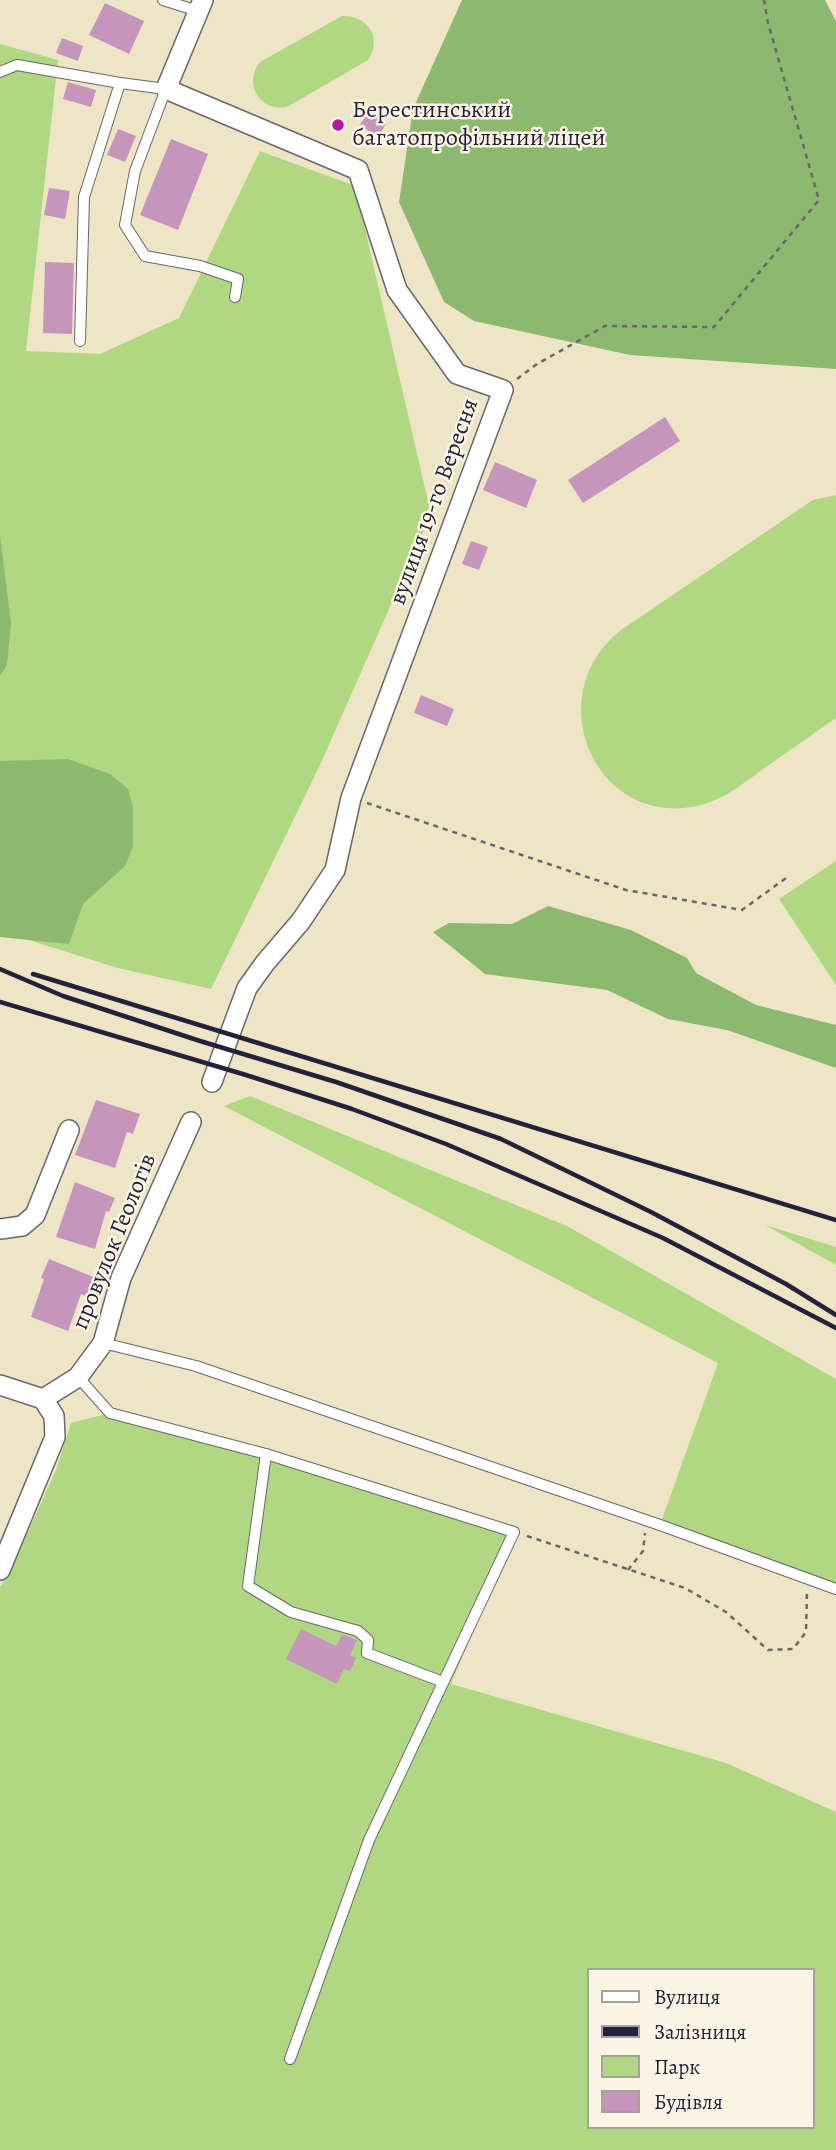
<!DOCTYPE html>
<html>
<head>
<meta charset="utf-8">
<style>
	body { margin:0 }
	#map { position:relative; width:836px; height:2150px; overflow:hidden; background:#eee5c6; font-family:Alegreya,serif }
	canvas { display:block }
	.legend { position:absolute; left:587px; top:1968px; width:228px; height:161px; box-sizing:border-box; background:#fcf5e5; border:2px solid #a5a1a1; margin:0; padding:9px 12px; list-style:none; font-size:21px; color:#22223b }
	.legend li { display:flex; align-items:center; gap:14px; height:35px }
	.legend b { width:35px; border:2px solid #a5a1a1 }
</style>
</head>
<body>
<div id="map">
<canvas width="836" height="2150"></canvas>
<ul class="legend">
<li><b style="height:9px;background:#fff"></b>Вулиця</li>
<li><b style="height:9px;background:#22223b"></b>Залізниця</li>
<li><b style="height:19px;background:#b0d781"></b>Парк</li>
<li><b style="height:19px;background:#c595bc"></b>Будівля</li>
</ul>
</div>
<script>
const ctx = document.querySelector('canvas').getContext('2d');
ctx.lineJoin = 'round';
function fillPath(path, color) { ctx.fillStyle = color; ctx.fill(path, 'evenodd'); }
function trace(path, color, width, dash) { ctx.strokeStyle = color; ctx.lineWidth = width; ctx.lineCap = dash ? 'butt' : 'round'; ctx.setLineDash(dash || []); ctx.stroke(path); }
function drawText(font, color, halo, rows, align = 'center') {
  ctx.font = font + ' Alegreya,serif'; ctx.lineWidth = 5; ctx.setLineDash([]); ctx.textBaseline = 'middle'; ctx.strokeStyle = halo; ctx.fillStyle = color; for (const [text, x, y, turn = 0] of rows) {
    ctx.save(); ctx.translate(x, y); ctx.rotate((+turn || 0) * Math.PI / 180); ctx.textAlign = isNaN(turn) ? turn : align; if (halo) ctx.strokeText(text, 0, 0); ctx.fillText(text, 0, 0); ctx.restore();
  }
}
const green = new Path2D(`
	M342,16C368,15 383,39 368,60L287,107C259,112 243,83 260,62Z
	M0,44L58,60L26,351L100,354L179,318L260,151L355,186L431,514L320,765L211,989L118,968L0,931Z
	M836,495V718C813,734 790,750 766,767C745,782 724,800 697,806C595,828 538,695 621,630L813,500Z
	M836,861V985L779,899Z
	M250,1096L567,1226L836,1379V1589L660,1525L718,1363L224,1106Z
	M765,1225L836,1247V1265Z
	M110,1413L514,1532L451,1684L726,1763L836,1812V2150H0V1587L9,1574L56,1470L71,1423ZM589,1970H813V2127H589Z`);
const forest = new Path2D(`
	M462,0H825L836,21V369L630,355L474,321L444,302L399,202L413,109Z
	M0,535L11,623L7,665L0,676Z
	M68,759L110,774L128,789L133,807V846L125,866L83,904L69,944L0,937V761Z
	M548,906L631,930L687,958L696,973L756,1005L836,1025V1068L727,1030L668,1019L607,990L485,974L433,932L449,923L512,924Z`);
const building = new Path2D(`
	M105,3L144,21L129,54L89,35Z
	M62,38L83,46L78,61L56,53Z
	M68,82L96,90L91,107L63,99Z
	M368,112L386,124L378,137L360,125Z
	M118,129L136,136L125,162L107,155Z
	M171,139L208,154L178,230L140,215Z
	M49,188L70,191L65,219L44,215Z
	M45,262L74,263L72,334L43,333Z
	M665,417L680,441L583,503L568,480Z
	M495,462L537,480L526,508L483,490Z
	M471,541L488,547L479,570L462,564Z
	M421,695L454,709L447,726L414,713Z
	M96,1100L140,1114L133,1134L127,1132L115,1168L75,1155Z
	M75,1182L115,1198L109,1212L106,1211L95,1249L56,1237Z
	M49,1259L96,1278L88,1297L81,1294L68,1331L31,1317L44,1279L41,1278Z
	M301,1629L336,1646L342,1634L357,1640L350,1655L356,1658L350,1671L344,1669L337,1684L286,1659Z`);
const path = new Path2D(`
	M517,379L537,364L605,326L714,327L819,200L768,23L764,0
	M367,803L626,890L742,910L786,878
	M527,1536L685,1588L726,1612L768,1650L793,1649L806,1632L807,1591
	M628,1570L643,1551L645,1533`);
const service = new Path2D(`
	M163,0L198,11
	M0,72L17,65L120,83
	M80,341L84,197L120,83L166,89L135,171L125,225L145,256L200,266L238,279L235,297
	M103,1343L196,1366L660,1525L836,1589
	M78,1377L110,1413L266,1454L514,1532L369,1840L290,2059
	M266,1454L248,1586L291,1612L358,1631L368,1640L367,1653L443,1682`);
const minor = new Path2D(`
	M203,0L166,89L358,170L397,290L457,374L503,390L351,798L335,870L301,921L265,963L247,988L212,1082
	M0,1229L22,1226L35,1215L69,1130
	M0,1385L43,1399
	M43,1399L78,1377L103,1343L121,1278L191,1122
	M0,1570L55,1437L54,1416L43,1399`);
const rail = new Path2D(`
	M0,969L63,996L200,1041L336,1082L501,1139L651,1212L786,1284L836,1315
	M33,974L836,1220
	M0,1002L246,1075L352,1109L446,1144L663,1238L836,1328`);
const markers = [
	[338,125,7,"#b5179e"]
];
const poiNames = [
	["Берестинський",352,111],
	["багатопрофільний ліцей",352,139]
];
const streetNames = [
	["вулиця 19-го Вересня",435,502,-70],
	["провулок Геологів",115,1242,-68]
];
fillPath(green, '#b0d781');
fillPath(forest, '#8cb86f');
fillPath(building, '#c595bc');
trace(service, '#69666c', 12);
trace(minor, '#69666c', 22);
trace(path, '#69666c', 2.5, [5, 5]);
trace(service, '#fff', 10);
trace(minor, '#fff', 19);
trace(rail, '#22223b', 4.5);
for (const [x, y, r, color] of markers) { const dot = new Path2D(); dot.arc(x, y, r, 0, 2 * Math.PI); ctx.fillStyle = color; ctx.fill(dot); trace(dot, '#fcf5e5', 2.5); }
drawText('24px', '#22223b', '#fcf5e5', poiNames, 'left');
drawText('24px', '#22223b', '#fcf5e5', streetNames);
</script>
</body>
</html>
